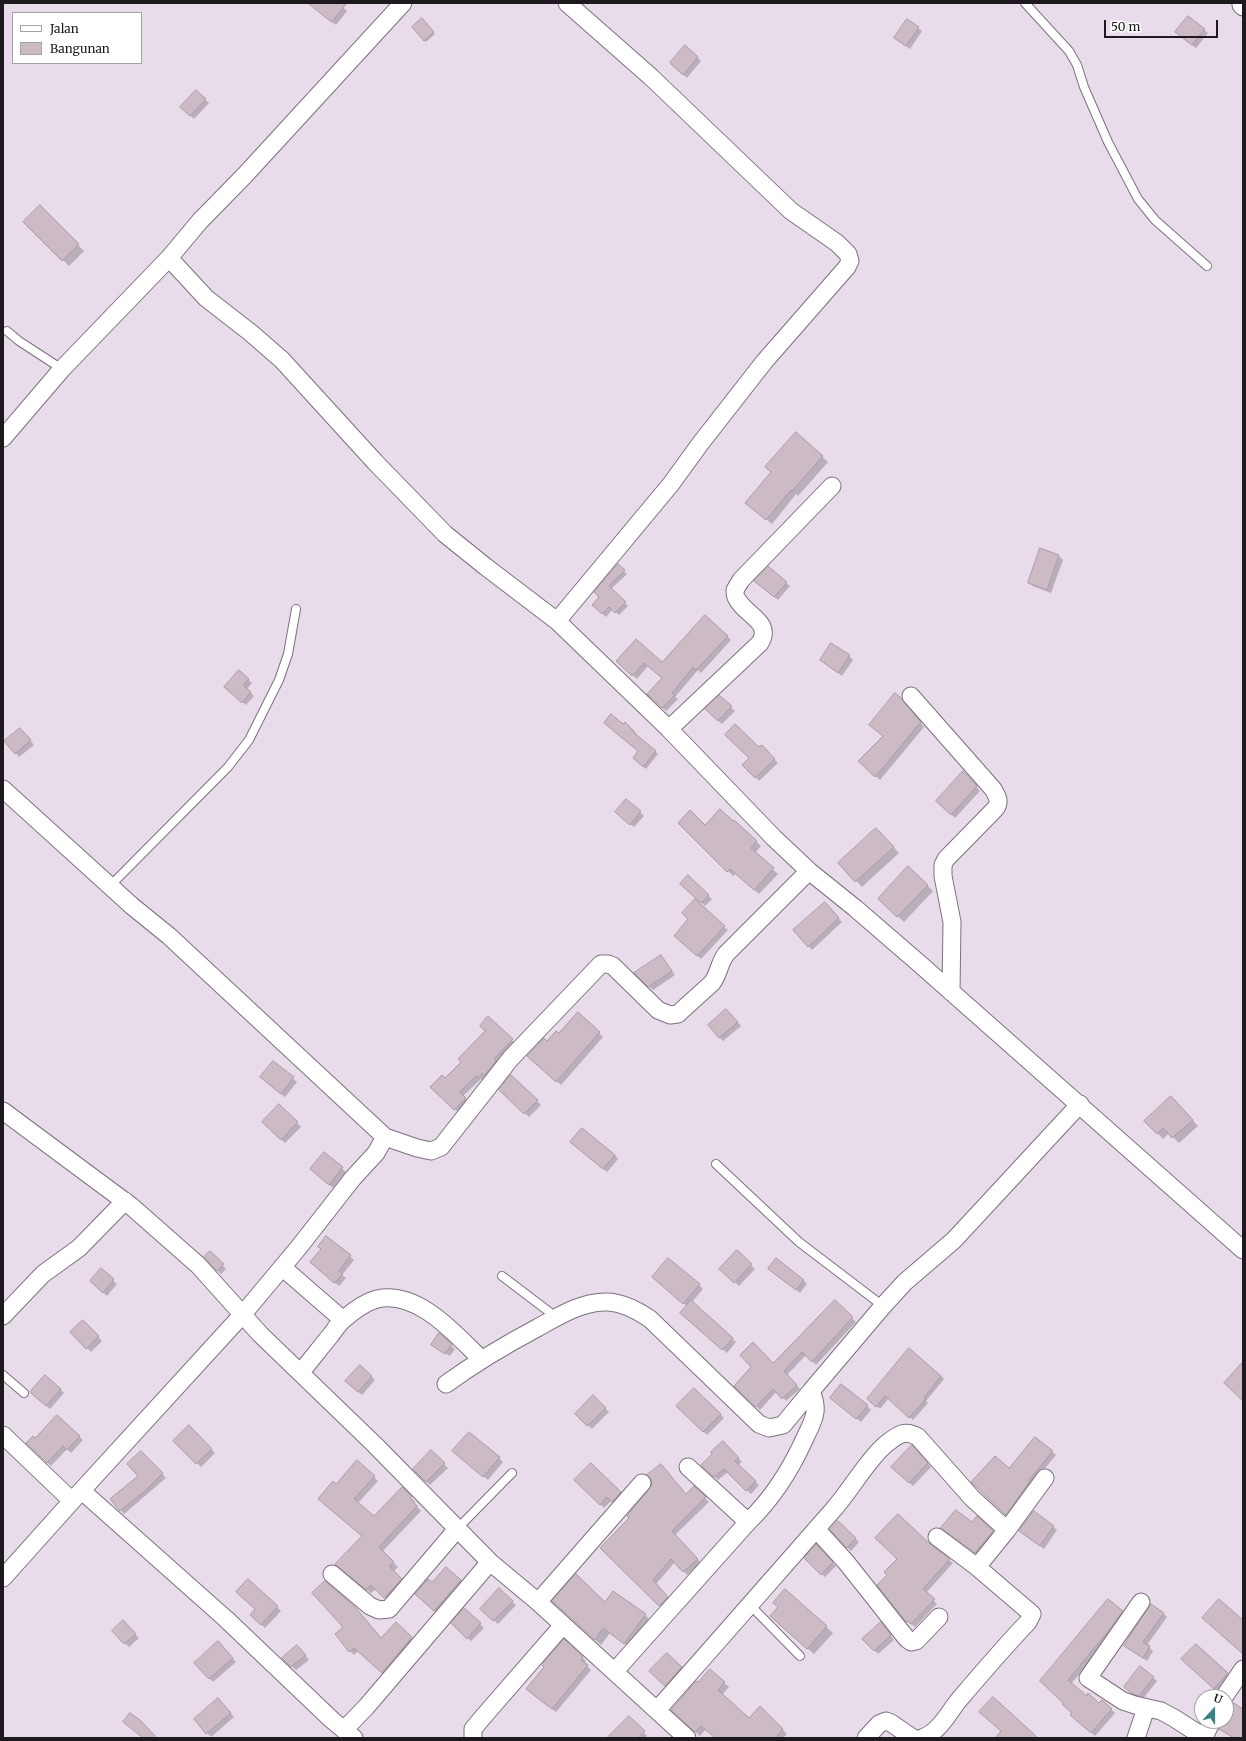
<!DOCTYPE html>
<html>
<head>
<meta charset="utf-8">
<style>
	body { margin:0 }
	#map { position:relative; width:1246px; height:1741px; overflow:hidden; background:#e8dbea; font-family:Merriweather,serif }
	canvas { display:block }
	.frame { position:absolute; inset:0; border:4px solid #1d191e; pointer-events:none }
	.legend { position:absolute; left:12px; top:12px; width:130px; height:52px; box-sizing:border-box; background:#fff; border:1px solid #a5a3a5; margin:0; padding:5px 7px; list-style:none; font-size:12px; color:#1d191e }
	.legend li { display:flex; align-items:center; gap:8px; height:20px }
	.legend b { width:20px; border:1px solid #a5a3a5 }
	.north { position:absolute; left:1194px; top:1689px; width:40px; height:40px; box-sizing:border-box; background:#fff; border:1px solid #a5a3a5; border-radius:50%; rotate:21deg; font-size:11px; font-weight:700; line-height:16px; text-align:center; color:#1d191e }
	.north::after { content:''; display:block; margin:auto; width:14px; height:18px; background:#3a8283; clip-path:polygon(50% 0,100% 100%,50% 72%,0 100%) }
	.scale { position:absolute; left:1104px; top:20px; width:114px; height:18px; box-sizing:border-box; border:2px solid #1d191e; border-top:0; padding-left:5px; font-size:12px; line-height:14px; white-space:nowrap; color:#1d191e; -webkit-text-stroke:3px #fff; paint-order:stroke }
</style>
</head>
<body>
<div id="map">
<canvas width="1246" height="1741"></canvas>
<div class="frame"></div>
<ul class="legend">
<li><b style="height:5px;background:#fff"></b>Jalan</li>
<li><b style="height:11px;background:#ccbac4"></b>Bangunan</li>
</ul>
<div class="north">U</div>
<div class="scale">50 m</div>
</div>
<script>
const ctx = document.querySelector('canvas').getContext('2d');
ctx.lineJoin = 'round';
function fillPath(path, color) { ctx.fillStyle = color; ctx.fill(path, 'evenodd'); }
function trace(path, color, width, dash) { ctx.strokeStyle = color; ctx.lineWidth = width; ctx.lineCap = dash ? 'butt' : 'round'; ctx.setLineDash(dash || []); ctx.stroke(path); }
const shadow = new Path2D(`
	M319,3H338L347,11L336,25L315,8Z
	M422,20L435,34L426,42L414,27Z
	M918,28L922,31L910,49L895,38Z
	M1204,30L1208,33L1196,48L1180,36Z
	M685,46L701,61L687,78L672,63Z
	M197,92L209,103L194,119L182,107Z
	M40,206L84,251L69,266L25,222Z
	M796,433L828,462L798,496L796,494L772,524L752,508Z
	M1041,550L1059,556L1063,560L1051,593L1033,586L1029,582Z
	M618,565L627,574L611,589L628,606L619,615L613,609L606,617L593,605L601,597Z
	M786,583L790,586L778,600L759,584Z
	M727,636L731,640L701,673L698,670L675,697L678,699L666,711L648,694L663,678L648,666L637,679L617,661L662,664Z
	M849,656L853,660L842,676L821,660Z
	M239,672L252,683L247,689L254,696L246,705L229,691Z
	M719,697L735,711L722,724L706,709Z
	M905,703L924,727L880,780L860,761L884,736Z
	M623,726L634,731L637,734L636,735L658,754L646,769L637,761L639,751Z
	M24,733L34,745L19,757L16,753Z
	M762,747L778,763L759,781L743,765Z
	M967,776L980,791L955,818L937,801Z
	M640,812L644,816L634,827L620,816Z
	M734,821L761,846L755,853L778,874L759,894L736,873L733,876L680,823L705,826Z
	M882,835L899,853L862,887L840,863Z
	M688,877L712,899L705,906L681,884Z
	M927,885L933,891L904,922L885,904Z
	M828,907L842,922L812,950L794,930Z
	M690,919L724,927L728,930L701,959L681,942Z
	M661,956L675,975L653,990L636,973Z
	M578,1013L603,1037L561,1085L532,1059Z
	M730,1014L741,1026L723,1041L709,1025Z
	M488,1018L516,1044L483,1081L481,1079L463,1096L469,1102L459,1113L431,1087L445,1080L462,1062L486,1031Z
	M273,1062L297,1082L285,1097L265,1081Z
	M511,1076L541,1105L529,1117L500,1090Z
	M1177,1103L1198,1126L1179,1143L1169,1133L1163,1139L1146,1121Z
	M279,1105L301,1127L285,1143L263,1122Z
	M575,1146L615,1155L618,1159L607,1172Z
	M324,1153L346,1172L333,1188L311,1169Z
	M326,1237L354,1260L342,1275L346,1278L339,1286L315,1266Z
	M737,1251L755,1269L739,1286L721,1269Z
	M210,1252L226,1269L221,1274L205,1257Z
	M101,1270L117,1284L107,1296L95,1285Z
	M773,1272L803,1280L807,1284L800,1293Z
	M657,1281L699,1285L703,1289L692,1302L736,1342L727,1353L685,1316L687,1306Z
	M835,1302L856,1322L816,1365L806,1355L787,1375L800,1389L786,1401L777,1391L760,1410L736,1386L752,1367L773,1364Z
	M83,1321L102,1341L91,1352L72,1332Z
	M439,1334L455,1349L449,1357L450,1356L433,1345Z
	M360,1366L375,1380L362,1395L350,1385Z
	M941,1376L944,1379L926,1401L928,1403L913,1420L889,1398L880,1409L868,1399Z
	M60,1389L64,1393L50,1409L35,1396Z
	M694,1389L724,1418L707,1435L677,1406Z
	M593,1397L609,1412L592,1429L576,1414Z
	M835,1401L867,1406L871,1410L861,1422Z
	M57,1416L83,1440L71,1453L67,1449L51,1466L27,1443L35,1440Z
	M189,1427L215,1453L201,1467L175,1441Z
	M723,1442L742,1462L738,1465L759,1485L751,1494L728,1472L718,1480L702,1465Z
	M915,1450L931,1467L913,1486L893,1467Z
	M141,1452L166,1478L124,1514L121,1510L140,1476Z
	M431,1452L448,1468L430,1485L414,1469Z
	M1052,1452L1056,1455L1032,1484L1010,1518L973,1482L1009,1470Z
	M457,1455L499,1458L503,1462L488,1480Z
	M591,1464L624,1496L617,1505L612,1500L604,1508L576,1480Z
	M374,1477L378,1481L358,1503L374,1517L402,1488L415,1502L414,1503L421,1511L382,1552L398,1567L393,1572L405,1584L389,1601L376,1589L371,1593L341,1568L363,1536L336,1485Z
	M653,1486L686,1495L694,1487L709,1502L675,1535L701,1563L687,1575L675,1562L656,1584L671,1601L663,1609L601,1548L630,1518Z
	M1034,1512L1057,1530L1044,1549L1024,1534Z
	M977,1518L997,1537L981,1557L943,1528L972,1523Z
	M838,1522L859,1542L851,1551L847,1547Z
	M928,1544L953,1563L926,1593L937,1604L915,1627L907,1621L878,1585L888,1575L898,1559Z
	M816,1546L836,1566L825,1577L805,1558Z
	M248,1580L281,1611L265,1628L255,1618L256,1609Z
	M460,1581L464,1584L438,1614L420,1598L432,1584Z
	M499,1590L516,1605L498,1624L481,1609Z
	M785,1591L833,1633L814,1654L777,1622L779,1607Z
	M605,1604L645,1615L651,1621L631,1649L610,1633L601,1645L559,1607Z
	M464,1609L484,1628L471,1641L452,1623Z
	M1122,1612L1126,1615L1114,1632L1071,1684L1087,1697L1099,1704L1102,1701L1115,1713L1095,1736L1075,1718L1064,1703L1041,1681Z
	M1163,1613L1167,1617L1147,1645L1153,1651L1147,1661L1125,1646Z
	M123,1622L139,1638L129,1647L113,1631Z
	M396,1624L415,1642L387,1676L358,1651L354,1655L350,1651L345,1627L382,1639Z
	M884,1627L894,1640L878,1654L864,1639Z
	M1196,1645L1231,1678L1218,1692L1186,1663Z
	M221,1646L236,1662L213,1682L195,1663Z
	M301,1650L309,1660L296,1670L283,1658Z
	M667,1654L685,1671L669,1689L651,1671Z
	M582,1657L586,1661L584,1663L591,1670L556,1712L531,1693Z
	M1153,1678L1157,1681L1143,1699L1136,1697L1129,1690Z
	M724,1683L729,1687L722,1695L749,1719L760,1708L787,1734L783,1738H715L706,1729L700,1736L672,1710Z
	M222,1703L234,1717L211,1737L195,1719Z
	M629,1717L647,1736L645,1738H608Z`);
const building = new Path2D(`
	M308,3H347L332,22Z
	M1188,16L1205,29L1192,45L1175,32Z
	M422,18L434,32L424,41L412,27Z
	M907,19L919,27L906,46L894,38Z
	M685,45L698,57L683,75L670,63Z
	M196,90L206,99L190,116L180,107Z
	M40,205L79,244L62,261L23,222Z
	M796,432L823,456L792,491L791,490L766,520L745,503L771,472L765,467Z
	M1040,548L1059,555L1047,590L1028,583Z
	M618,564L625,570L609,586L626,602L615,613L609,607L602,614L592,605L599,597L594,592Z
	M768,566L787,582L774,597L754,581Z
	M705,615L728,636L696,670L693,667L672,693L675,695L662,708L647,694L662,678L644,663L632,676L616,661L636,639L662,662Z
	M831,643L850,655L838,673L820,660Z
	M239,670L249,679L243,685L251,692L242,703L224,687Z
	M895,693L901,698L921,722L875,777L858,761L883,736L869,725Z
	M719,695L732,706L718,721L705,709Z
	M611,714L623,724L625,722L634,731L633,732L656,751L643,767L633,758L638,751L604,723Z
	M735,724L759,747L762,745L775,759L755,778L742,765L749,758L725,735Z
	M20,728L31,740L15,754L4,741Z
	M963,771L977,786L951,815L936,801Z
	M626,799L641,811L630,825L615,812Z
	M720,809L733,821L734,820L757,841L751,848L774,868L754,890L730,869L727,872L678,823L690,810L705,825Z
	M876,828L894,847L855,882L838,863Z
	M908,866L928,885L897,917L878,899Z
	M688,875L709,895L701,903L680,884Z
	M695,899L725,926L697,956L674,936L688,919L682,913Z
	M825,902L839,918L808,947L793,930Z
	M661,955L672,971L648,987L634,973Z
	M726,1009L738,1022L719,1038L708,1025Z
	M578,1012L600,1032L556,1082L527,1056L544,1038L547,1041L556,1031L559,1033Z
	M488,1016L513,1039L494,1059L496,1061L484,1076L482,1073L478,1078L476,1076L460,1092L466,1098L454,1110L430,1087L442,1075L445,1078L461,1062L458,1059L485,1031L480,1026Z
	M273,1061L294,1077L281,1094L260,1077Z
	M511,1075L538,1100L524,1114L499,1090Z
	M1171,1096L1193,1120L1172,1138L1163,1128L1157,1134L1144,1121Z
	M279,1104L298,1122L281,1140L262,1122Z
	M582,1128L615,1155L603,1169L570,1142Z
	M324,1152L343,1167L329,1185L310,1169Z
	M326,1236L351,1255L339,1271L343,1274L334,1283L310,1262L321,1249L318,1247Z
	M737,1250L752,1264L734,1283L719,1269Z
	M210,1251L224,1264L217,1271L204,1257Z
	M668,1258L700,1284L683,1304L652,1277Z
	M776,1258L804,1280L796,1290L768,1269Z
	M101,1268L114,1279L103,1293L90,1281Z
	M691,1300L733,1338L722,1350L680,1313Z
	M835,1300L853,1317L812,1362L802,1352L784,1371L797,1385L782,1399L773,1389L756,1407L734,1386L751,1367L740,1355L753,1342L773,1363Z
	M83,1320L99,1336L86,1349L70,1332Z
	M439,1333L452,1344L445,1354L431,1345Z
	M909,1348L941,1376L924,1398L926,1399L909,1418L885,1396L876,1407L867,1399Z
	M1243,1362V1401L1224,1383Z
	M360,1365L372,1376L358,1392L345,1381Z
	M45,1375L61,1389L46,1406L30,1392Z
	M841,1384L868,1405L856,1419L830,1398Z
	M694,1388L721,1414L703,1432L676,1406Z
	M593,1395L606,1408L587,1426L575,1414Z
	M57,1415L80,1436L67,1450L63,1446L47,1463L26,1443L33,1436L35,1438Z
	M189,1425L212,1449L196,1464L173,1441Z
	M469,1432L500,1457L483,1477L452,1451Z
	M1035,1437L1053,1451L1029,1480L1030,1481L1006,1515L971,1482L995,1456L1009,1468Z
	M723,1441L739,1458L735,1461L756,1481L746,1491L724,1469L714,1477L701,1465L712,1454L711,1452Z
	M912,1445L928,1463L909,1483L891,1467Z
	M431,1450L445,1463L426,1482L413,1469Z
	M141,1451L163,1473L145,1491L120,1511L110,1499L138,1476L127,1464Z
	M357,1460L375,1476L354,1499L374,1516L402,1487L412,1496L410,1498L417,1506L379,1547L394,1562L389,1566L402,1579L384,1598L371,1585L366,1590L335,1564L362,1536L318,1499L333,1481L336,1484Z
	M591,1463L621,1492L612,1502L607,1497L600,1505L574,1480Z
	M661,1464L686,1494L694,1486L706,1497L672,1531L698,1559L683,1572L671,1559L653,1580L668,1597L659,1606L600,1548L629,1518L627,1516L652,1485L651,1479L647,1475Z
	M956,1510L972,1522L977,1516L993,1531L975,1553L941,1528Z
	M1034,1511L1054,1526L1040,1546L1019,1531Z
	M898,1514L929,1543L950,1559L923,1589L935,1599L911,1624L907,1621L906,1622L877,1585L887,1575L884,1572L897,1559L875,1538Z
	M838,1521L856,1538L847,1548L830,1530Z
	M816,1544L833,1562L821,1575L804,1558Z
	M446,1567L461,1580L434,1611L415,1594L428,1579L432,1582Z
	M576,1574L605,1602L613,1591L646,1614L624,1644L603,1628L595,1640L552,1601Z
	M248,1579L278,1606L261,1625L250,1615L255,1609L236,1592Z
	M325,1581L355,1607L381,1638L396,1622L412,1637L382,1673L354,1648L349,1652L335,1634L343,1627L312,1593Z
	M499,1588L513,1601L493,1621L480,1609Z
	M785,1589L827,1626L807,1649L770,1616L778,1607L773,1603Z
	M1108,1599L1123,1611L1110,1629L1068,1680L1087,1696L1088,1693L1099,1703L1102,1700L1112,1709L1091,1733L1070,1715L1072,1713L1062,1704L1063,1703L1040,1681Z
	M1219,1599L1243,1620V1654L1202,1618Z
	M1151,1604L1164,1613L1143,1642L1150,1646L1143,1658L1124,1646Z
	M464,1608L481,1623L467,1639L451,1623Z
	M123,1620L136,1634L124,1644L112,1631Z
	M881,1622L891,1635L874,1651L862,1639Z
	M564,1639L583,1657L581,1660L588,1665L552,1709L526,1689L544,1667L542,1665Z
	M218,1641L233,1658L209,1679L194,1663Z
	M1196,1644L1228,1673L1214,1689L1181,1659Z
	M297,1645L306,1655L291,1667L282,1658Z
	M667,1653L682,1667L665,1686L649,1671Z
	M1140,1666L1154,1677L1139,1696L1131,1693L1124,1687Z
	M710,1669L725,1682L718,1690L749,1718L760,1706L783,1729L775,1738H715L701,1726L695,1732L671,1710L696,1681L698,1682Z
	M993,1697L1012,1714L1038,1738H995L1001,1731L979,1712Z
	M218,1698L231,1713L206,1734L194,1719Z
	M1232,1702L1243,1709V1738H1234L1219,1729L1222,1721H1226V1706Z
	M130,1713L140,1720L157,1738H143L123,1722Z
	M629,1716L645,1731L638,1738H607Z`);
const service = new Path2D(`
	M1025,3L1069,51L1077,65L1084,87L1108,142L1138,199L1155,220L1207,266
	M7,331L19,341L62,369
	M110,886L228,767L249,740L279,680L288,654L296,609
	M716,1164L799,1242L883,1306
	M502,1276L556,1317
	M3,1375L24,1393
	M457,1529L512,1473
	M749,1604L800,1656`);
const minor = new Path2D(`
	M1241,5L1243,7
	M169,258L206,298L251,333L282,360L375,462L445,534L486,567L557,621L669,729L774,838L809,871L855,908L921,965L1243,1250
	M3,438L62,369L169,258L200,221L245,175L403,3
	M557,621L671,484L700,444L764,362L847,267L850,261L848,254L837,243L791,211L651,77L567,3
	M911,696L993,789C997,796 1001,802 995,809L946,859L943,865V876L952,922L951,992
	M669,729L760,643C773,622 745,615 737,599C735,597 735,593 735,590L741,580L832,486
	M3,789L132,906L169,936L385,1137
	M3,1111L131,1206L198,1265L260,1334L375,1445L490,1562L538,1602L687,1738
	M282,1267L343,1320
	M3,1316L43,1274L79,1248L125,1201
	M301,1372C311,1360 320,1348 330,1336C334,1331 338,1324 343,1320C352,1312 366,1302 377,1299C418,1290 455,1334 481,1359
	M446,1384C475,1363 505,1345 537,1328C559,1316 582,1301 608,1302C624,1303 637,1310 650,1319L759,1424L769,1428L783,1425L811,1391
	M3,1435L72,1501
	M688,1467L748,1522
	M82,1491L226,1619L332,1720L354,1738
	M816,1529L846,1562L907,1639L911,1642L916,1641L939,1617
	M977,1567L1007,1530
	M332,1574L370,1606L379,1610L389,1609L457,1529
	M3,1578L72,1501L243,1314L299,1247L353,1178L376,1153L385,1137L417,1148L431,1151L441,1147L511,1058L601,964H608L613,966L658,1010L670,1015L678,1014L681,1011L712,983C719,974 719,963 726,954L809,871
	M538,1602L642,1483
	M1141,1602L1088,1678L1123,1701L1135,1705L1161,1711L1174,1718L1205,1738
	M615,1671L748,1522C773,1498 791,1469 805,1438C809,1429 814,1421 815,1412C816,1404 814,1398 811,1391L883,1306L905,1282L954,1240L1080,1104
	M1224,1697L1243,1669
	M657,1710C716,1644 774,1577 833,1510C851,1490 867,1460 886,1444C898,1435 904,1429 918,1437L972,1498L1007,1530L1045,1478
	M344,1730L367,1706L490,1562
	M1204,1737L1212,1721
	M473,1738V1729L483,1717L563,1625
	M866,1738L879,1724L886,1721L891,1723L913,1738
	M922,1738C939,1732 948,1714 958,1701C981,1674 1004,1647 1028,1622L1032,1614L977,1567L937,1537
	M1136,1738L1146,1708`);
fillPath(shadow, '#0003');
fillPath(building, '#ccbac4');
trace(building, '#ab9aa4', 1);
trace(service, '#7c717e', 10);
trace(minor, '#7c717e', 19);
trace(service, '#fff', 8);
trace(minor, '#fff', 17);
</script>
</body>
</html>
